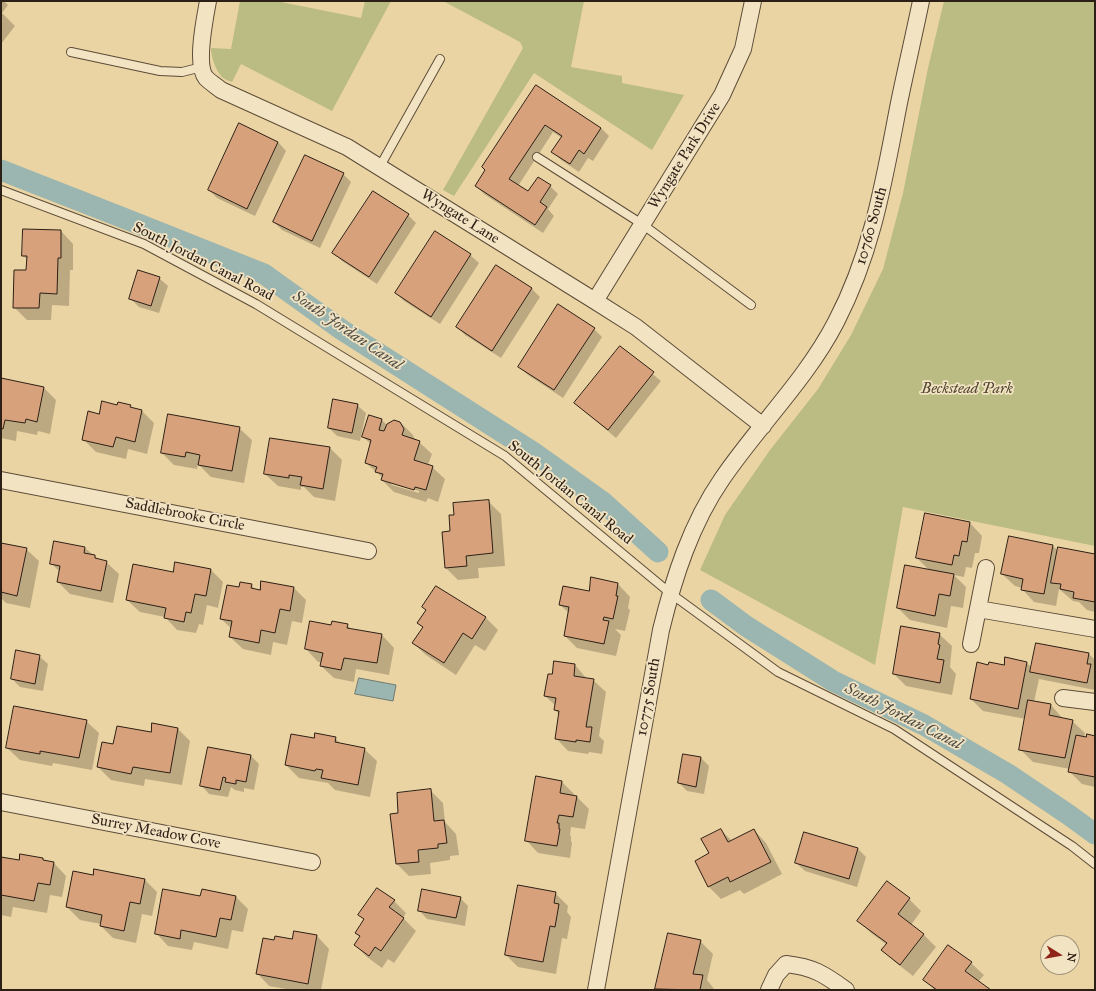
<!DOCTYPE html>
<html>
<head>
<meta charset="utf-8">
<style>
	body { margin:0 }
	#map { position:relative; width:1096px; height:991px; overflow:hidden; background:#ebd4a3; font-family:"IM FELL Great Primer",serif }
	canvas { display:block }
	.frame { position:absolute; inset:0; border:2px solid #2c1f15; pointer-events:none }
	.north { position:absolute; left:1040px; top:935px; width:40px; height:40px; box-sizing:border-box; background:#f2e3c3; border:1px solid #a3957d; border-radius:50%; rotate:101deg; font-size:11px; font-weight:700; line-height:16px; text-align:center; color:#2c1f15 }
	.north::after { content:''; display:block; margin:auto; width:14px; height:18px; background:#8f2418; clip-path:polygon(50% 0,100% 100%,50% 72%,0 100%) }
</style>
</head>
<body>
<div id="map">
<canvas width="1096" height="991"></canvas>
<div class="frame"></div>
<div class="north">N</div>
</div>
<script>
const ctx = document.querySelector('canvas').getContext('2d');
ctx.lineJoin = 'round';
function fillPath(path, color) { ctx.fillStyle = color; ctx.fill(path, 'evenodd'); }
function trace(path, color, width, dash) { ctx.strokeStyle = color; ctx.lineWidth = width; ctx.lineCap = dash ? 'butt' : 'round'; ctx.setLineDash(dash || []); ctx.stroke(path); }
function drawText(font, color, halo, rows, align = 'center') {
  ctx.font = font + ' "IM FELL Great Primer",serif'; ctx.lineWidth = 3.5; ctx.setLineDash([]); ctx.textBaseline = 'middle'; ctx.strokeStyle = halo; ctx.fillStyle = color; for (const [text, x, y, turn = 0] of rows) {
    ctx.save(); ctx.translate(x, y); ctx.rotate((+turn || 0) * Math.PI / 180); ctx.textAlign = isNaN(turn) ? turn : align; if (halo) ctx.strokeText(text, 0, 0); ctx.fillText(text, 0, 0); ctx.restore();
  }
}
const green = new Path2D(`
	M240,1H276L361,18L365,1H391L332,111L241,64L232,82C230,81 226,80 223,78C216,72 211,57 211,48L231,49Z
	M443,1H584L571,67L622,76V83L684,95L652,150L534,73L454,196L443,190L523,48L520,42Z
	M944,1H1095V546L903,507L875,665L700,570L725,515L770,450L818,389L851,335L883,269L903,193L928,68Z`);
const water = new Path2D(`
	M359,678L396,685L393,701L355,694Z`);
const shadow = new Path2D(`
	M1,1H4L8,5L2,13L15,26L1,44Z
	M537,86L601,128L609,136L593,161L588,158L579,172L561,160L553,152L562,138L553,132L518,186L528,193L550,186L558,194L548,209L554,216L543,233L484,194L476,186Z
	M278,142L286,151L255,216L217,198L209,190Z
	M343,174L351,182L320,248L282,230L274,222Z
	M408,215L416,223L377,284L342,261L334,253Z
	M61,231L73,244V270H70L69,306L52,305L51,320H27L14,307L27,271L28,260L23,256Z
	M470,255L479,263L440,324L404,301L396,293Z
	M496,266L532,289L540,297L501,358L465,335L457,327Z
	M159,278L168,286L159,313L139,307L130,298Z
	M594,329L602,337L563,398L528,375L519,367Z
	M620,347L661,381L616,438L575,403Z
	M1,379L43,387L56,400L50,434L38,431L37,435L17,431L16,441L1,438Z
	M357,405L366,413L360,441L337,436L329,428Z
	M130,406L134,409L142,411L154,423L147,454L128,449L126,459L96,452L83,439L100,415Z
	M369,416L382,420L387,425L400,422L413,435L415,440L419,442L432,454L428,465L432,467L445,479L438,502L428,498L426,502L394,492L382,480L383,478L366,463L371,444L363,437ZM389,482L419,491V493L392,485Z
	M239,428L252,440L244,483L211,477L198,464L197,469L174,465L162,453Z
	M329,447L342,460L335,501L314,497L304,487H301V490L278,486L265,474Z
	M488,501L501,514L505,566L478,568L479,578L458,580L446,568L455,516Z
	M926,514L970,523L982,536L979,553H975L972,568L966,567L964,577L954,575L966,587L963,608L951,606L947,628L910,620L898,608L929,570L917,558Z
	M1,544L26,549L39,561L30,608L6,603L1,598Z
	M1053,546L1058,551L1095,555V612L1087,610L1079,602L1073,601L1059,589L1056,606L1034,602L1022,589V588L1015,586L1002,574Z
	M84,547L99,560L106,562L119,574L113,603L70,594L58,582L60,572L51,563Z
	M211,570L223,582L218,608L207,605L203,625L199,624L196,633L177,630L165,617L140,612L127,600L174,573Z
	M592,579L618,584L630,597L628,608L630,610L625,631L615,629L621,635L616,656L577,648L565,636L569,613L560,605L590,592Z
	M262,582L294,588L306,600L302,623L292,621L287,645L273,642L271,655L243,649L230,637L232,629L221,619L240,589L251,585L256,590L260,591Z
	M436,587L486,618L498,630L485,651L475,645L456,675L426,655L413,643L423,628L419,623L427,610Z
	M347,625L352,630L382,635L394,648L389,675L356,669L354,682L334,678L321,666L322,662H318L306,649L332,626Z
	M939,634L952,646L950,667L956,674L952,695L906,686L894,674Z
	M1089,654L1095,660V690L1039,679L1034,702L1051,705L1063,719L1072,721L1085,733L1084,738L1095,737V787L1082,784L1070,772V769L1033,762L1020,749L1026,719L983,711L971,699L989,666H1004L1006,659L1027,663L1032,668Z
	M39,656L48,664L43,691L20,687L12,679Z
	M555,662L575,665L587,679L593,680L606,692L599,736L604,741L602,754L589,752L588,754L568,751L556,738L559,714L555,710L556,706L545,696L553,676Z
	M86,721L99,733L92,770L53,763L52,766L20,760L7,748Z
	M178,729L190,741L182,785L145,779L144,786L111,780L98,767L114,745L152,734Z
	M335,738L342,745L364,749L377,761L370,797L335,790L328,783L299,778L286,765L315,739Z
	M209,748L251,756L259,764L254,790L244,788V792L235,790L231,787L228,797L209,794L201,785Z
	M701,758L709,766L704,794L687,791L679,783Z
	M561,781L574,794L573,796L577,797L589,809L585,829L571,827L570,835L571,836V841L572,843L570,858L538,853L526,840Z
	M430,790L443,803L445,822L456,834L459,855L450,856V860L430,863L431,874L409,876L397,864L400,813Z
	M721,830L732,841L754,830L766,843L782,874L744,894L740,890L721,899L709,887L696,861L710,854Z
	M858,849L866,857L857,887L805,871L796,863Z
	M1,858L20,861L43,859L45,862L54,863L66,876L62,897L50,895L47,913L13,907L11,917L1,915Z
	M94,876L145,880L157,892L152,916L142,914L136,943L113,938L101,926V924L80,920L67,907Z
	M555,893L568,906L567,912L571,917L567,939L562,938L556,974L518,967L506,955Z
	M235,896L248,909L243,932L232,930L228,949L194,942L192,950L168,946L156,933L201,897Z
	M460,898L468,906L465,926L427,919L419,910Z
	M909,899L921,911L911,925L923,934L936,947L913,976L895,962L883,950L887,945L871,933L859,921Z
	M394,901L406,913L403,918L416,931L394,963L388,959L382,968L367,957L355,945L360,937L356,933L365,920L360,915Z
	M294,932L317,936L329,949L321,990H292L269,986L257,973L275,941L293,940Z
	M700,941L713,954L707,980L715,990H658L657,989Z
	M971,963L984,975L978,982L989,990H935L924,980Z`);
const canal = new Path2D(`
	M1,170L131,221L264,274L342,330L533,452L603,502L658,552
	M711,600L746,626L833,681L924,725L1008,774L1069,815L1095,834`);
const building = new Path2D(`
	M536,85L601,128L584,154L579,150L570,164L551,152L562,136L545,125L509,179L528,191L538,177L551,185L540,202L547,207L535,225L475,186L485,170L482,167Z
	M239,123L278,142L247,209L208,190Z
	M305,155L344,173L312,241L273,222Z
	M373,191L409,214L369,277L332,253Z
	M23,229L61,230V258H58L57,294L40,293L39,308H13L14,270H26L27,256H22Z
	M435,231L471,254L431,317L395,293Z
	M496,265L532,288L492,351L456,327Z
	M138,270L160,277L151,306L129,299Z
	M558,304L595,328L554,390L518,367Z
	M620,346L654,372L608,430L574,403Z
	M1,378L44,387L37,422L26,419L25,423L5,420L3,429L1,428Z
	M333,399L358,404L352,433L328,428Z
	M102,401L117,405L118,402L131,405L130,407L142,410L135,442L116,437L113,447L82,440L88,411L99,414Z
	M168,414L240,427L232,471L198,465L200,455L186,452L185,457L161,453Z
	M369,415L382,419L379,430L384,431L387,424L394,420L400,422L404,429L402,435L420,441L414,460L433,466L426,490L415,487L414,490L381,480L383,474L375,472L377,467L365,463L371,440L362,437Z
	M270,438L330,447L323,489L300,485L302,477L289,475V478L264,474Z
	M489,500L493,553L466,556L467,566L445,568L442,532L450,531L449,515H454L453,503Z
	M925,513L970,522L967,542L962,541L959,556L954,555L952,565L916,558Z
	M1009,536L1053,545L1044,594L1021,590L1023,579L1001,574Z
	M54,541L85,547L84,553L95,555V558L107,561L101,591L57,582L60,566L50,564Z
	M1,543L27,548L17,596L1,592Z
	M1058,547L1095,554V602L1073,598L1074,592L1060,589L1061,584L1051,583Z
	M175,562L211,569L206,596L195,594L191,613L186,612L184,622L164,618L166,608L126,600L133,564L173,572Z
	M905,565L954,574L950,596L939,594L935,616L897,608Z
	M591,577L618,583L616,596H618L613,619L604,617L603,620L609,621L604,644L564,636L569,607L559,605L563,586L589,591Z
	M261,581L294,587L290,611L280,609L275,633L261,630L259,643L229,637L232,621L220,619L227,585L239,587L240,582L252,584L251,588L260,590Z
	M436,586L486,617L472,639L463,633L444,663L412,643L423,627L417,623L426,610L422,607Z
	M310,621L331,625L332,621L348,624L347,628L382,634L377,663L344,658L341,670L320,666L323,653L305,649Z
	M901,626L940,633L938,644L940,645L937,659L944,660L940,683L893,674Z
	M1036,643L1089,653L1087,664H1091L1087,683L1030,672Z
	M16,650L40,655L35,684L11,679Z
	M1005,657L1027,662L1018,709L970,699L977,662L988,665L989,662L1004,665Z
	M554,661L575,664L574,676L594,679L586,727H592L590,742L576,740V742L555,739L559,711L554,710L556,698L544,696L548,674H552Z
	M1028,700L1051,704L1049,715L1073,720L1065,758L1019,750Z
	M14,706L87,720L79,758L40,751V754L6,748Z
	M152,723L178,728L170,773L133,767L131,774L97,767L102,742L113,744L117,726L151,732Z
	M315,733L336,737L335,742L365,748L358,785L321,778L323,770L316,769L315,771L285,765L291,734L314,738Z
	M1087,734L1095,736V777L1068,772L1076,735L1086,737Z
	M208,747L251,755L246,782L236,780V784L225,782L226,778L223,777L220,790L200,786Z
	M683,754L701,757L696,787L678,783Z
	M536,776L562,781L560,793L577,796L573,817L559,815L557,823H559V829H560L557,846L525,841Z
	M431,789L434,821L444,820L447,843L438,844V848L418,850L419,862L396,864L390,814L398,813L397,793Z
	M721,829L728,842L754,829L771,862L730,882L728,877L708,887L695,861L709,853L701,839Z
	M804,832L858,848L849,879L795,863Z
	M20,854L43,858V860L54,862L50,885L38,883L34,901L1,895V857L19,860Z
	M94,869L145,879L140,904L130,902L124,931L100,926L102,915L66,907L73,871L93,875Z
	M887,881L910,898L898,914L924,934L900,965L881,950L887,943L857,921Z
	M518,885L556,892L554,903L559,904L555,927L550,926L543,962L505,955Z
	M377,888L395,900L389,907L404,918L381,951L375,947L369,956L354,945L360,936L355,933L364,919L358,915Z
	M163,889L200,896L202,889L236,896L231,920L220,918L216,937L181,930L180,939L155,934Z
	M422,889L461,897L456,918L418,911Z
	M294,931L317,935L308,984L256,974L263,938L274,940L275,936L292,939Z
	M668,933L701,940L693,974L703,975L700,990L655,989Z
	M948,945L972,962L965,971L991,990H937L923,980Z`);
const lane = new Path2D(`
	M71,52L160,71L182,72L202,67
	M537,157L642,224L751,305
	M379,168L440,59
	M1,190L144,244L256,304L505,456L670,593L778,672L894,729L1072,846L1095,864`);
const street = new Path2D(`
	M208,1C205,18 195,65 206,78C210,82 216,86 221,90L347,147L595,301L636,327L763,426
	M595,301L722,95L743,49L753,1
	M1,480L368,551
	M978,609L1095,629
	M971,644L986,568
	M1063,698L1095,702
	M1,802L312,862
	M596,990L661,630C674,577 691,524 722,479C758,426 806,380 836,322C873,251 884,180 899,103C906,69 914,35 921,1
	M769,990L776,975L786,964C813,967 824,974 846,990`);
const streetNames = [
	["Wyngate Park Drive",685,156,-58],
	["Wyngate Lane",460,217,32],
	["10760 South",872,226,-74],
	["South Jordan Canal Road",203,262,27],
	["South Jordan Canal Road",570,493,39],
	["Saddlebrooke Circle",185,515,11],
	["10775 South",649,697,-80],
	["Surrey Meadow Cove",156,832,11]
];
const parkNames = [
	["Beckstead Park",967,389]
];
const waterNames = [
	["South Jordan Canal",347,331,34],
	["South Jordan Canal",903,717,27]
];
fillPath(green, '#bbbc83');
fillPath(water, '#9bb6b0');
trace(water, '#6f7a72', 1);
fillPath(shadow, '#0003');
trace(canal, '#9bb6b0', 21);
fillPath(building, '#d7a27b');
trace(building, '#2c1f15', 1);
trace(lane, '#5c4c38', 10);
trace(street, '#5c4c38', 18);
trace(lane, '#f2e3c3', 8);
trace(street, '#f2e3c3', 16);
drawText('15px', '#2c1f15', '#f2e3c3', streetNames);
drawText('italic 15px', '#504630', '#f2e3c3', parkNames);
drawText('italic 16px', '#4d4c44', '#f2e3c3', waterNames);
</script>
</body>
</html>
